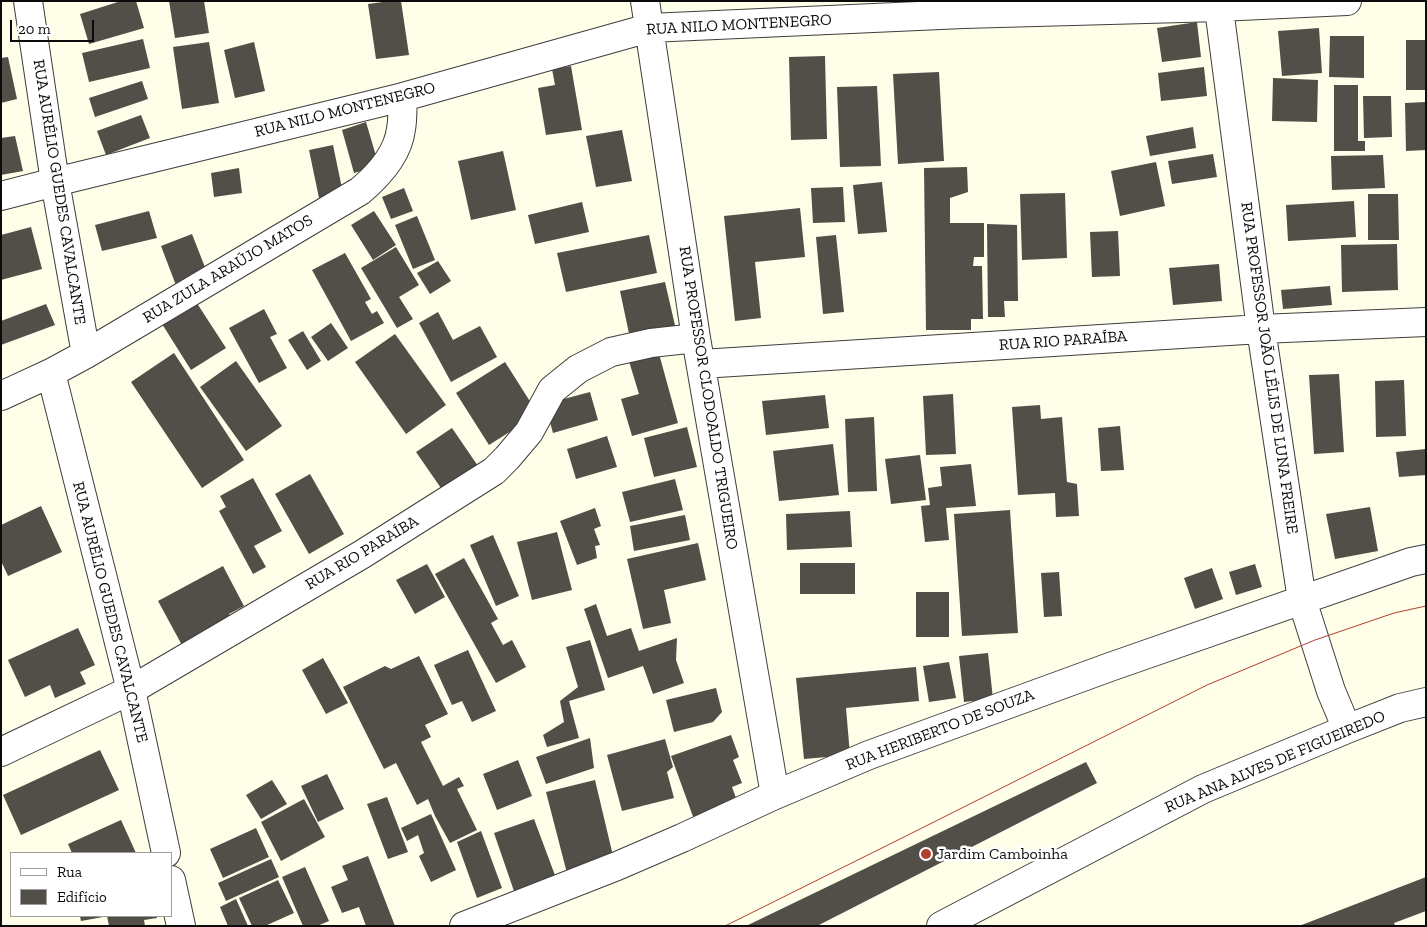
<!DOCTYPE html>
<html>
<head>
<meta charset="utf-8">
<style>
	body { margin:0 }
	#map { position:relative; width:1427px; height:927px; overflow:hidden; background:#fefee9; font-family:"Zilla Slab",serif }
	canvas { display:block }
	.frame { position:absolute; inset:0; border:2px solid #0b0b0b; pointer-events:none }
	.legend { position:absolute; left:10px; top:852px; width:162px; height:65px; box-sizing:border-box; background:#fff; border:1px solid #9d9d9d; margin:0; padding:6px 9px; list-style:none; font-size:15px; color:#0b0b0b }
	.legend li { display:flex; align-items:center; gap:10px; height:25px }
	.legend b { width:25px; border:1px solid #9d9d9d }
	.scale { position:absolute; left:10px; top:20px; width:84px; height:22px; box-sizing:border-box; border:2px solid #0b0b0b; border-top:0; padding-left:6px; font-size:15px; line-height:18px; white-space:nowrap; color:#0b0b0b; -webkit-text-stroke:4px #fff; paint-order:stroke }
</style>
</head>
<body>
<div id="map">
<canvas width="1427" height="927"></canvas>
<div class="frame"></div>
<ul class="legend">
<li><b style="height:6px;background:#fff"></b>Rua</li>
<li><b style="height:14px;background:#524e48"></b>Edifício</li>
</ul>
<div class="scale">20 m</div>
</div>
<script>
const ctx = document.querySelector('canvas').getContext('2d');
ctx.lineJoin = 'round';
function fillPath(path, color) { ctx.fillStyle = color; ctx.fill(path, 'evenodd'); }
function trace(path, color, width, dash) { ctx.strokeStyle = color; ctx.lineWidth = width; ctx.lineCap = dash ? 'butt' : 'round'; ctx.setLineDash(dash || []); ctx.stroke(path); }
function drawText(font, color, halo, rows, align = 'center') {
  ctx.font = font + ' "Zilla Slab",serif'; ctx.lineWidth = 5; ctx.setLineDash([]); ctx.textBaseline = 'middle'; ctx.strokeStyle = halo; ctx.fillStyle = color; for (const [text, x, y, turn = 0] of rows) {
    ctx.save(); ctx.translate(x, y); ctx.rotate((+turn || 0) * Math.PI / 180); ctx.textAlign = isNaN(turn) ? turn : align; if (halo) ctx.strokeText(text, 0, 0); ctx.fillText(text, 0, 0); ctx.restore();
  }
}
const building = new Path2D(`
	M121,1H136L144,28L89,44L80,14Z
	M169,1H204L209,33L175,38Z
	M390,1H401L409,55L376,59L368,4Z
	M1197,22L1201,57L1162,62L1157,28Z
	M1319,28L1322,73L1282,76L1278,31Z
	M1330,36H1364V78L1329,77Z
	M143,39L150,68L89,82L82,53Z
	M1406,40H1426V90H1406Z
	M209,42L219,103L182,109L173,47Z
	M254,42L265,91L235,98L224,50Z
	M825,56L827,139L791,140L789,57Z
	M8,57L17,99L1,103V58Z
	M571,66L582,130L546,135L538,88L555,85L552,69Z
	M1204,67L1207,96L1161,101L1158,73Z
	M939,72L944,161L898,164L893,74Z
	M1273,78L1318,80L1317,122L1272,121Z
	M142,81L148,99L95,117L89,98Z
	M1334,85H1358V141H1365V151H1334Z
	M877,86L881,166L840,167L837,87Z
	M1363,96H1391L1392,137L1364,138Z
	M1426,102V150L1406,151L1405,103Z
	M141,115L150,138L106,155L97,131Z
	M366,122L379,166L354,173L342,130Z
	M1193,127L1196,148L1150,156L1146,136Z
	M622,130L632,181L596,187L586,136Z
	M15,136L23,171L1,175V138Z
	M333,145L343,193L319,198L309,150Z
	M503,151L516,210L471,220L458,161Z
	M1213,154L1217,177L1172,184L1168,161Z
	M1383,155L1385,188L1332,190L1331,156Z
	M1156,162L1165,206L1120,216L1111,171Z
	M967,167L968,192L950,198V223H984V257H974L973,266H982L983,319H971V330H926L924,168Z
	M239,168L242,193L214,197L211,173Z
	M882,182L887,232L858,234L853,185Z
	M843,187L845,222L813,223L811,188Z
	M404,188L413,211L391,219L382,197Z
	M1065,193L1067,258L1022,260L1020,194Z
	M1368,194H1398L1399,240H1368Z
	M1354,201L1356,237L1288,241L1286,205Z
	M582,202L589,232L535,244L528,215Z
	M800,208L805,257L755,262L761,318L735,321L724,216Z
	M149,211L157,238L102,251L95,225Z
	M374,211L396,245L373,260L351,225Z
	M417,216L435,260L413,269L395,225Z
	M987,224L1017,225L1018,301H1004L1005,317H988Z
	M31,227L42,269L1,280V235Z
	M1118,231L1120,276L1092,277L1090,232Z
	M192,234L208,275L177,288L161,246Z
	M649,235L657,273L566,292L557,253Z
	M836,235L844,312L823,314L816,237Z
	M1397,244L1398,290L1342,292L1341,245Z
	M396,247L419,285L399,297L413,319L397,328L361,268Z
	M345,253L371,299L365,302L372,314L377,311L384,323L351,341L312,270Z
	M438,261L451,281L430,294L417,273Z
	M1219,264L1222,301L1173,305L1169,268Z
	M665,282L677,334L631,343L620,291Z
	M1330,286L1332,305L1283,309L1281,290Z
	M191,294L226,348L191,370L157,316Z
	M46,304L55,325L1,345V321Z
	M264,309L277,334L270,337L287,368L259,383L229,328Z
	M438,312L453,340L480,326L497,357L451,382L419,323Z
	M331,323L348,348L328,361L311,337Z
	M303,331L321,361L307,370L288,340Z
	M395,334L446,405L406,434L355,362Z
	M658,350L678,423L632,436L621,399L639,394L628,358Z
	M174,353L244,460L202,488L131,382Z
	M236,361L282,426L246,451L200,387Z
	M505,362L538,414L489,445L456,393Z
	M1339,374L1344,452L1314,454L1309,375Z
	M1404,380L1406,436L1376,437L1375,381Z
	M590,392L598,420L553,433L545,404Z
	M953,394L956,454L926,455L923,396Z
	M825,395L829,428L766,435L762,401Z
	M1040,405L1041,419L1062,417L1067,482L1077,484L1079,516L1056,517L1055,493L1018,495L1012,407Z
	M874,417L877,491L848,492L845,419Z
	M1120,426L1124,470L1101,471L1098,428Z
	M687,427L697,467L654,477L644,438Z
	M452,428L478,466L443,491L416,452Z
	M607,436L617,467L576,479L567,449Z
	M833,444L839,495L779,501L773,451Z
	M1426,449V475L1399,477L1396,452Z
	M920,455L926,500L891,504L885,459Z
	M971,464L976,506L946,508L949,540L925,542L921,506L930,505L928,488L942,486L940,467Z
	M310,474L344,534L309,554L275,494Z
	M253,478L282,531L254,546L266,567L253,574L219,511L226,507L220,496Z
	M675,479L683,510L630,522L622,492Z
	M41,506L62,552L8,576L1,561V525Z
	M1370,507L1378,551L1335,559L1326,514Z
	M595,508L601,526L594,529L600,545L595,546L597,558L577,565L560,521Z
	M1010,510L1018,633L962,636L954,514Z
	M850,511L852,547L787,550L786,514Z
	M685,515L690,540L634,551L630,526Z
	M557,532L572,590L532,600L517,542Z
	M493,535L519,596L496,606L470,545Z
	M698,543L706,580L664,590L671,623L643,629L627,559Z
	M464,558L498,619L491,623L503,645L512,640L526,667L496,683L435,574Z
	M800,563H855V594H800Z
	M427,564L445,597L415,614L396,580Z
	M1255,564L1262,587L1236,595L1229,572Z
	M223,566L244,606L229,614L233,620L183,647L158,601Z
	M1212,568L1223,599L1195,609L1184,578Z
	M1059,572L1062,616L1044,617L1041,573Z
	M916,592H949V637H916Z
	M596,604L607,636L631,628L639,651L677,638L676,660L684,683L653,694L643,666L608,678L584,609Z
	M78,628L95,665L80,672L86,684L55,698L50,685L25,697L8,660Z
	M590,640L605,690L569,701L579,738L547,747L543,735L564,722L560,701L578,687L566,647Z
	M468,650L496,711L472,722L462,701L452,705L434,665Z
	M988,653L993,699L964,702L959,656Z
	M419,656L448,714L425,725L431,737L421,742L443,786L459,777L464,786L457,789L477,830L450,843L435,816L428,799L417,805L396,763L384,769L343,687L385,666L391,669Z
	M323,658L348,703L326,714L302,670Z
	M949,662L956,698L929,702L923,666Z
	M916,667L919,701L846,708L850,755L804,759L796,678Z
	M716,688L722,712L713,722L674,732L666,700Z
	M731,735L739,757L733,760L742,783L732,787L739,806L695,822L671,756Z
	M590,738L594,768L546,784L536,757Z
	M665,739L673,767L667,772L674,798L622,811L607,755Z
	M100,750L119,790L21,835L3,795Z
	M518,760L532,796L497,810L483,774Z
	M1086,762L1097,783L817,926H746Z
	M327,774L344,809L318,822L301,786Z
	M272,780L287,804L261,819L246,795Z
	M595,780L614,860L569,881L546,792Z
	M387,797L408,852L388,859L367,804Z
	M304,799L325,837L281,861L261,822Z
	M431,814L456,870L431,882L419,856L424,853L418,835L407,841L401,828Z
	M534,819L556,878L515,894L494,833Z
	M121,820L136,853H72L68,844Z
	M256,828L269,857L223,878L210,849Z
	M481,831L502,888L477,898L457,842Z
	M368,856L395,926H366L359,907L342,913L331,887L348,880L342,866Z
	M271,859L279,877L226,901L218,883Z
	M305,867L329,921L317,926H303L282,877Z
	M1426,877V911L1394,923L1395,926H1299Z
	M278,880L294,913L265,926H252L239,898Z
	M236,899L248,926H228L220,907Z
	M80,916H103V917L81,921Z
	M107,916H157V918L144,920L145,926H109Z`);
const street = new Path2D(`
	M28,1L55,182L86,354
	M645,1L696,338L775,795
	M1218,1L1261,329L1302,600L1331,691L1347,729
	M1,196L55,182L403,97L649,28L963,14L1219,7L1347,1
	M701,364L1261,329L1426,322
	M51,373L131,690L166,853
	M1,396L51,373L86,354L360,191C379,175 398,154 401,129C403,119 402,108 403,97
	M1,752L131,690L361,555L494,471L507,458L529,432L552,390L578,369L611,352L651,343L696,338
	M171,880L181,926
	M464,926L617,866L682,838L775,795L869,755L1110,667L1411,562L1426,559
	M941,926L1203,789L1347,729L1400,708L1426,702`);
const tram = new Path2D(`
	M725,926L904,837L1207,685L1315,640L1394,613L1426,606`);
const markers = [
	[926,854,6,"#b13f2c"]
];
const streetNames = [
	["RUA NILO MONTENEGRO",739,25,-3],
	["RUA NILO MONTENEGRO",345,110,-14],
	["RUA AURÉLIO GUEDES CAVALCANTE",59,192,81],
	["RUA ZULA ARAÚJO MATOS",228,269,-31],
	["RUA RIO PARAÍBA",1063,341,-4],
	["RUA PROFESSOR JOÃO LÉLIS DE LUNA FREIRE",1269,368,82],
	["RUA PROFESSOR CLODOALDO TRIGUEIRO",708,398,81],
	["RUA RIO PARAÍBA",362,553,-31],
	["RUA AURÉLIO GUEDES CAVALCANTE",110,612,76],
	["RUA HERIBERTO DE SOUZA",940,730,-21],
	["RUA ANA ALVES DE FIGUEIREDO",1275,762,-23]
];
const poiNames = [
	["Jardim Camboinha",937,854]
];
fillPath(building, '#524e48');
trace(street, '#3e3e3e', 30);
trace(street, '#fff', 28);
trace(tram, '#b13f2c', 1);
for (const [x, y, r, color] of markers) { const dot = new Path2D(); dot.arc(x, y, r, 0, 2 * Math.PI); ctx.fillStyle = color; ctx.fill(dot); trace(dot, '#fff', 2); }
drawText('16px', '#0b0b0b', '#fff', streetNames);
drawText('16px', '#0b0b0b', '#fff', poiNames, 'left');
</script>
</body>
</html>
